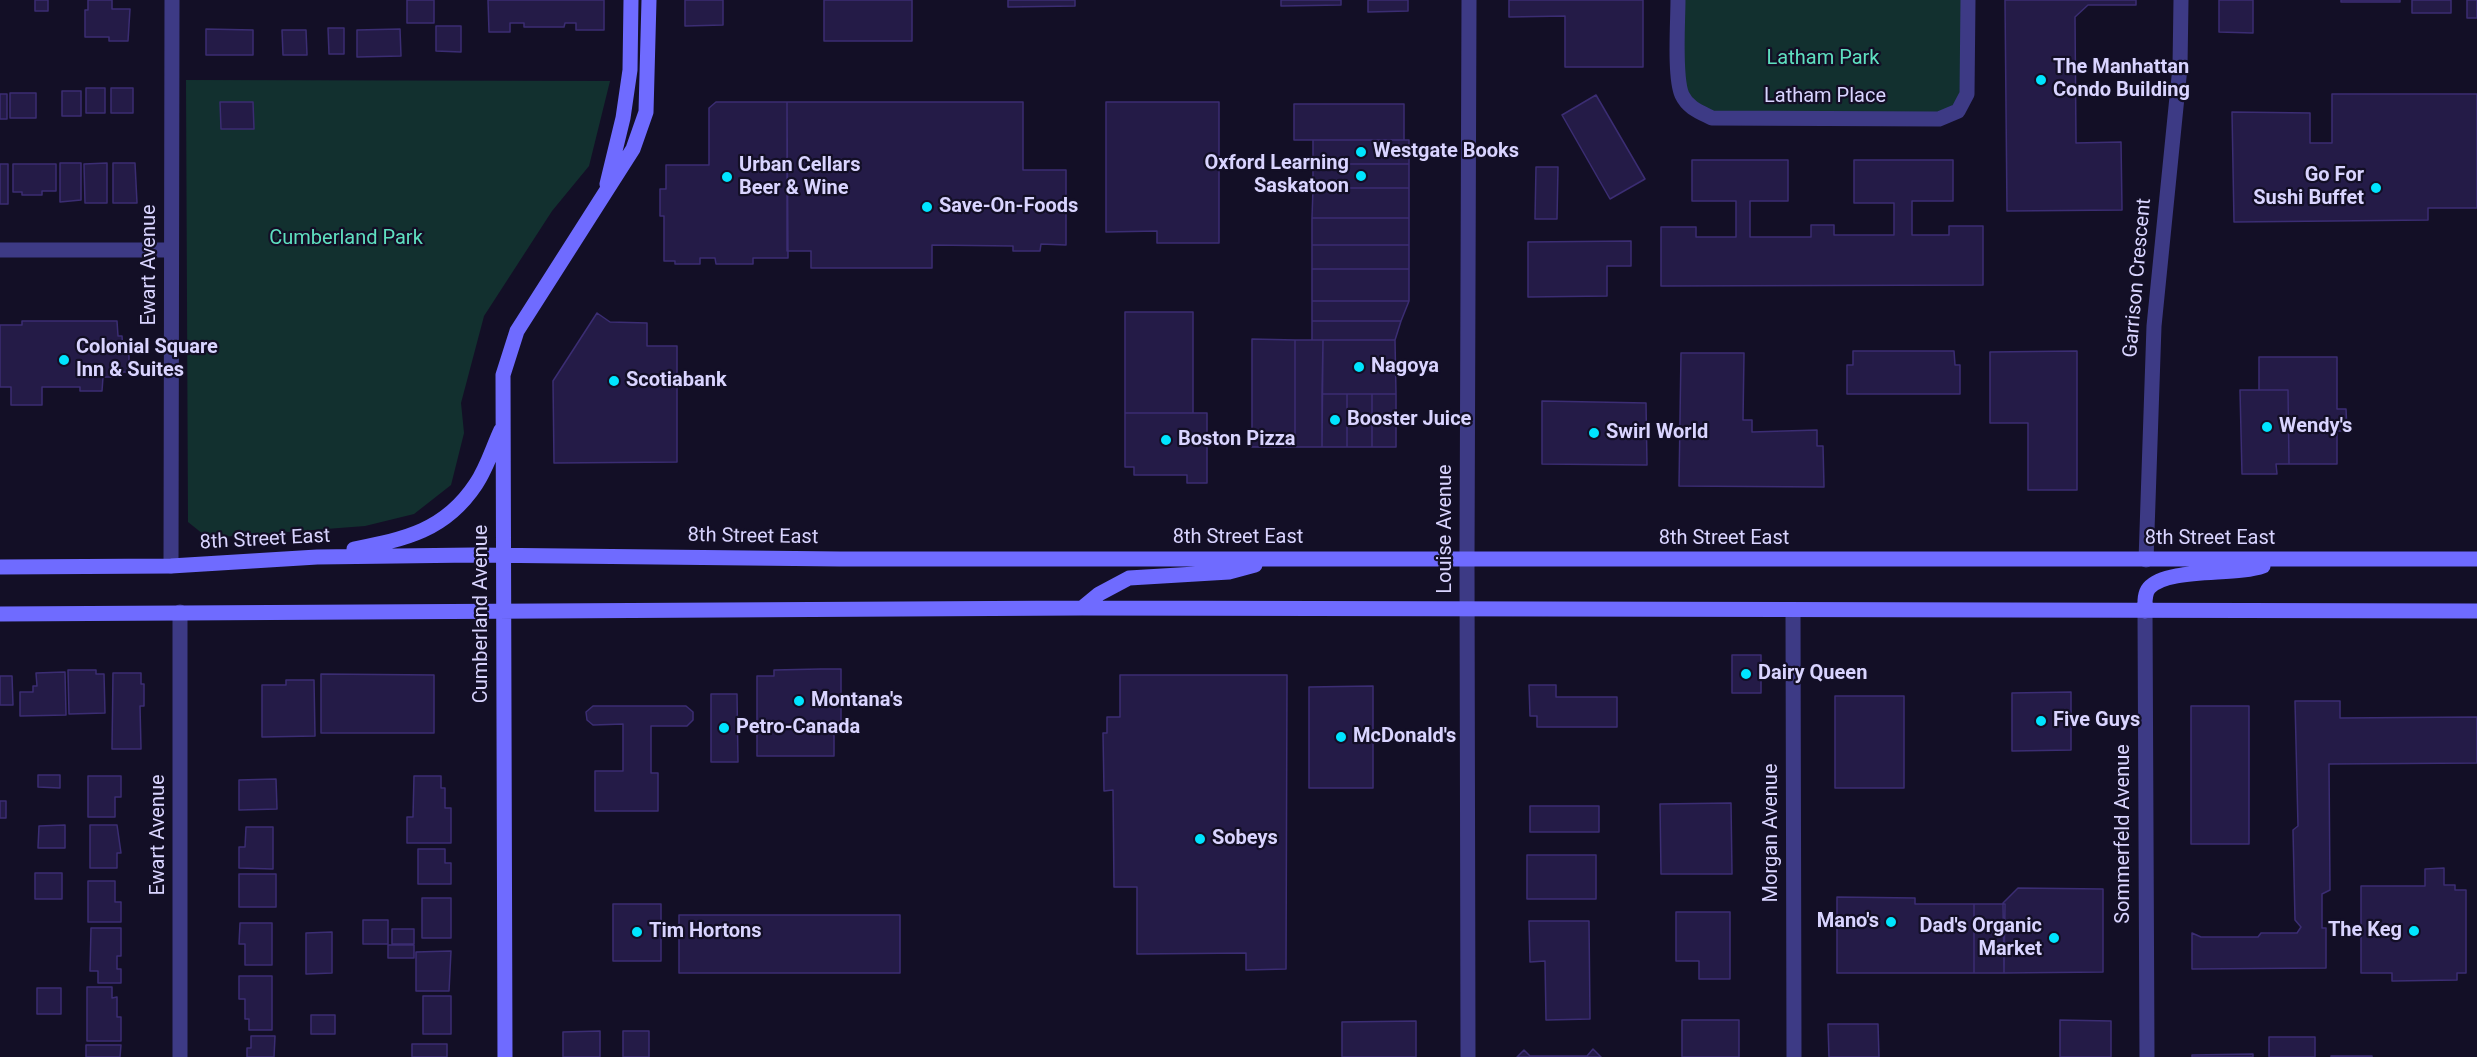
<!DOCTYPE html>
<html>
<head>
<meta charset="utf-8">
<style>
	body { margin:0 }
	canvas { display:block; background:#130f26 }
</style>
</head>
<body>
<canvas width="2477" height="1057"></canvas>
<script>
const ctx = document.querySelector('canvas').getContext('2d');
ctx.lineJoin = 'round';
function fillPath(path, color) { ctx.fillStyle = color; ctx.fill(path, 'evenodd'); }
function trace(path, color, width, dash) { ctx.strokeStyle = color; ctx.lineWidth = width; ctx.lineCap = dash ? 'butt' : 'round'; ctx.setLineDash(dash || []); ctx.stroke(path); }
function drawText(font, color, halo, rows, align = 'center') {
  ctx.font = font + ' Roboto,sans-serif'; ctx.lineWidth = 4.5; ctx.setLineDash([]); ctx.textBaseline = 'middle'; ctx.strokeStyle = halo; ctx.fillStyle = color; for (const [text, x, y, turn = 0] of rows) {
    ctx.save(); ctx.translate(x, y); ctx.rotate((+turn || 0) * Math.PI / 180); ctx.textAlign = isNaN(turn) ? turn : align; if (halo) ctx.strokeText(text, 0, 0); ctx.fillText(text, 0, 0); ctx.restore();
  }
}
const green = new Path2D(`
	M1678,0H1968L1967,94L1939,119L1712,118L1682,95Z
	M186,80L610,81L589,166L552,211L484,316L461,403L464,433L451,485L414,514L365,526L208,538L188,522Z`);
const building = new Path2D(`
	M35,0H48V11H35Z
	M88,0H112V9H130L128,41H109V37H85V10H88Z
	M407,0H434V23H407Z
	M488,0H604V30H576V23H565L564,27H524V23H510V32H489Z
	M685,0H723V25L685,26Z
	M824,0H912V41H824Z
	M1008,0H1075V6L1008,7Z
	M1281,0H1341V5L1281,6Z
	M1368,0H1408V11L1368,12Z
	M1509,0H1643V67H1565V16L1509,17Z
	M2005,0H2136V5H2088L2075,17L2076,143L2121,142L2122,210L2007,211Z
	M2219,0H2253V33L2219,32Z
	M2341,0H2400V2H2341Z
	M2412,0H2451V13H2412Z
	M2467,0H2477V18H2467Z
	M436,26H461V52L436,51Z
	M328,28H344V54H329Z
	M206,29L253,30V55H206Z
	M400,29L401,56L357,57V30Z
	M282,30H306L307,55H283Z
	M86,88H105V113H86Z
	M111,88H133V113H111Z
	M62,91H81V116H62Z
	M10,93H36V118H10Z
	M0,94H7V119H0Z
	M2332,94H2477V208H2428V220L2234,222L2232,112L2310,113V143H2332Z
	M1596,95L1645,179L1610,199L1562,115Z
	M220,102H253L254,129H221Z
	M716,102H787L788,258H753V264H716L715,258H700V264H675V261H664V216H660V189H666V165H709V108Z
	M787,102H1023V170H1066V245L1041,244L1040,251H1013V246L932,245V268H811V251H787Z
	M1106,102H1219V243H1157V231L1106,232Z
	M1294,104H1404V140H1294Z
	M1313,140H1409V164H1313Z
	M1692,160H1788V201H1750V237H1811V225H1834V235H1894V203H1854V160H1953V201H1912V235H1949V226H1983V285L1661,286V227H1696V237H1736V201H1692Z
	M60,163H81V200L60,202Z
	M107,163V203H85L84,164Z
	M113,163H135L137,203H113Z
	M0,164H8V204H0Z
	M13,164H56V191H42V195H22V192H13Z
	M1313,164H1409V188H1313Z
	M1536,167H1558L1557,219H1535Z
	M1313,188H1409V218H1312Z
	M1312,218H1409V245H1312Z
	M1631,241V266H1607V296L1528,297V242Z
	M1312,245H1409V269H1312Z
	M1312,269H1409V301H1312Z
	M1312,301H1409L1401,321H1312Z
	M1125,312H1193V413H1125Z
	M597,313L610,322L647,323V346H677V462L554,463L553,381Z
	M22,321H117L118,336H122L123,349H129V372H117L116,377H103L102,391H80V387H42V405H11V387H0V325H22Z
	M1312,321H1401L1395,340H1312Z
	M1252,339L1295,340V447H1252Z
	M1295,340H1323L1322,447H1295Z
	M1323,340H1395L1396,394H1322Z
	M1853,351H1954L1955,365H1960V394H1847V365H1853Z
	M2077,351V490H2028V423H1990V352Z
	M1681,353H1744L1743,420H1752V432L1817,430V446H1823L1824,487L1679,486Z
	M2259,357H2337V409H2346L2347,431H2337V464H2289L2288,390H2259Z
	M2240,390H2288L2289,464H2276L2277,474H2242Z
	M1322,394H1347V447H1322Z
	M1347,394H1372V447H1347Z
	M1372,394H1396V447H1372Z
	M1542,401L1646,403L1647,465L1542,464Z
	M1125,413H1207V483H1187V475H1134V467H1125Z
	M1732,655H1761V693H1732Z
	M821,669H841V726H834V756H757V676H774V670Z
	M68,670H96V674H104L105,713L69,714Z
	M65,672L66,715L20,716V692H33V686H37L36,673Z
	M113,673H141V684H144V706H140L141,749H112Z
	M321,674L434,675V733H321Z
	M1120,675H1287L1286,969L1246,970V953L1137,954V887H1114L1113,790L1104,791L1103,733H1107V717H1120Z
	M0,676H12L13,705H0Z
	M286,680H314L315,736L262,737V685H286Z
	M1529,685H1556V697H1617V727H1537V716H1530Z
	M1373,686V788H1309V687Z
	M2071,692V750L2012,751V693Z
	M711,694H737L738,762H711Z
	M1835,696H1904V788H1835Z
	M2295,701H2340V718L2477,717V763L2329,764L2330,890L2322,894V928H2326V968L2192,969V933L2201,937H2258L2261,933H2297L2301,927L2295,920L2293,830L2298,826Z
	M593,706H686L693,712V720L687,726H651V773H658V811H595V771H623V724L593,725L587,720L586,712Z
	M2191,706H2249V844H2191Z
	M38,775H60V788L38,787Z
	M88,776H121V797H115V817H88Z
	M414,776H441V788H445V808H451V843H407V817H413Z
	M276,779L277,809L239,810V780Z
	M0,801H6V818H0Z
	M1731,803L1732,874H1661L1660,804Z
	M1530,806H1599V832H1530Z
	M65,825V848H38L39,826Z
	M90,825H117L121,853H117V868H90Z
	M246,827H273V869L239,868V847H245Z
	M418,849H445V863H451V884H418Z
	M1527,855H1596V899H1527Z
	M2444,868V885H2455V890H2466V973H2457V980L2392,981V973H2361V886H2425V869Z
	M35,873H62V899H35Z
	M239,874H276V907H239Z
	M88,881H115V902H121V922H88Z
	M2018,888L2103,889V972L2004,973L2003,903Z
	M1837,897L1915,898V904H1974V973H1837Z
	M422,898H451V938H422Z
	M613,904H661V961H613Z
	M1974,904H2005L2004,973H1974Z
	M1676,912H1730V979H1699V961H1676Z
	M679,915H900V973H679Z
	M363,920H388V944H363Z
	M1529,921H1589L1590,1019L1546,1020L1545,961L1530,962Z
	M240,923H272V965H245V944H239Z
	M91,928H121V956H117V969H121V983H98V971H90Z
	M392,929H414V944H392Z
	M332,932V973L306,974V933Z
	M388,945H414V958H388Z
	M451,951L449,991H416V952Z
	M239,976H272V1030H249V1019H245V999H239Z
	M87,987H112V998L117,997V1017H121V1041H87Z
	M37,988H61V1014H37Z
	M423,996H451V1034H423Z
	M311,1015H335V1034H311Z
	M1682,1020H1739V1057H1682Z
	M2060,1020L2111,1021V1057H2060Z
	M1416,1021V1057H1342V1022Z
	M1828,1024H1878L1879,1057H1829Z
	M600,1031V1057H563V1032Z
	M623,1031H649V1057H623Z
	M251,1036H275L274,1057H247V1048H251Z
	M2269,1037H2315V1057H2269Z
	M412,1044H447V1057H412Z
	M86,1045H121L120,1057H86Z
	M1593,1049L1601,1057H1517L1524,1050L1530,1056H1587Z
	M2253,1054V1057H2192V1055Z
	M2331,1056H2372V1057H2331Z`);
const minor = new Path2D(`
	M1678,0C1678,22 1674,77 1682,95C1688,108 1700,112 1712,118L1939,119L1958,111L1967,94L1968,0
	M0,250H170
	M1467,560L1469,0
	M2146,560L2154,326L2180,67L2181,0
	M171,566L172,0
	M1793,610L1794,1057
	M2145,611L2147,1057
	M180,612V1057`);
const tertiary = new Path2D(`
	M1467,560L1468,1057`);
const secondary = new Path2D(`
	M607,184L623,118L630,70L631,0
	M354,549C405,539 445,531 476,484C487,468 493,447 501,430
	M0,567L171,566L317,557L474,555L840,559H2477
	M1082,608L1099,594L1129,578L1229,572L1255,565
	M2145,611C2145,603 2144,594 2149,588C2167,567 2236,576 2263,566
	M0,614L1082,608L2477,611
	M505,1057L503,375L517,331L633,149L646,112L649,0`);
const markers = [
	[2041,80,6,"#00e5ff"],
	[1361,152,6,"#00e5ff"],
	[1361,176,6,"#00e5ff"],
	[727,177,6,"#00e5ff"],
	[2376,188,6,"#00e5ff"],
	[927,207,6,"#00e5ff"],
	[64,360,6,"#00e5ff"],
	[1359,367,6,"#00e5ff"],
	[614,381,6,"#00e5ff"],
	[1335,420,6,"#00e5ff"],
	[2267,427,6,"#00e5ff"],
	[1594,433,6,"#00e5ff"],
	[1166,440,6,"#00e5ff"],
	[1746,674,6,"#00e5ff"],
	[799,701,6,"#00e5ff"],
	[2041,721,6,"#00e5ff"],
	[724,728,6,"#00e5ff"],
	[1341,737,6,"#00e5ff"],
	[1200,839,6,"#00e5ff"],
	[1891,922,6,"#00e5ff"],
	[2414,931,6,"#00e5ff"],
	[637,932,6,"#00e5ff"],
	[2054,938,6,"#00e5ff"]
];
const parkNames = [
	["Latham Park",1823,59],
	["Cumberland Park",346,239]
];
const poiNames = [
	["The Manhattan",2053,68],
	["Condo Building",2053,91],
	["Westgate Books",1373,152],
	["Oxford Learning",1349,164,"right"],
	["Saskatoon",1349,187,"right"],
	["Urban Cellars",739,166],
	["Beer & Wine",739,189],
	["Go For",2364,176,"right"],
	["Sushi Buffet",2364,199,"right"],
	["Save-On-Foods",939,207],
	["Colonial Square",76,348],
	["Inn & Suites",76,371],
	["Nagoya",1371,367],
	["Scotiabank",626,381],
	["Booster Juice",1347,420],
	["Wendy's",2279,427],
	["Swirl World",1606,433],
	["Boston Pizza",1178,440],
	["Dairy Queen",1758,674],
	["Montana's",811,701],
	["Five Guys",2053,721],
	["Petro-Canada",736,728],
	["McDonald's",1353,737],
	["Sobeys",1212,839],
	["Mano's",1879,922,"right"],
	["Dad's Organic",2042,927,"right"],
	["Market",2042,950,"right"],
	["The Keg",2402,931,"right"],
	["Tim Hortons",649,932]
];
const streetNames = [
	["Latham Place",1825,97],
	["Ewart Avenue",150,265,-90],
	["Garrison Crescent",2138,278,-85],
	["Louise Avenue",1446,529,-90],
	["8th Street East",753,537,1],
	["8th Street East",1238,538],
	["8th Street East",1724,539],
	["8th Street East",2210,539],
	["8th Street East",265,540,-3],
	["Cumberland Avenue",482,614,-90],
	["Morgan Avenue",1772,833,-90],
	["Sommerfeld Avenue",2124,834,-90],
	["Ewart Avenue",159,835,-90]
];
fillPath(green, '#12302f');
fillPath(building, '#241b47');
trace(building, '#3b2d73', 1.5);
trace(minor, '#3d3a85', 15);
trace(tertiary, '#3d3a85', 15);
trace(secondary, '#6f6bff', 15);
for (const [x, y, r, color] of markers) { const dot = new Path2D(); dot.arc(x, y, r, 0, 2 * Math.PI); ctx.fillStyle = color; ctx.fill(dot); trace(dot, '#130f26', 2); }
drawText('20px', '#5fe0c0', '#130f26', parkNames);
drawText('bold 20px', '#d9d4ff', '#130f26', poiNames, 'left');
drawText('20px', '#d9d4ff', '#130f26', streetNames);
</script>
</body>
</html>
